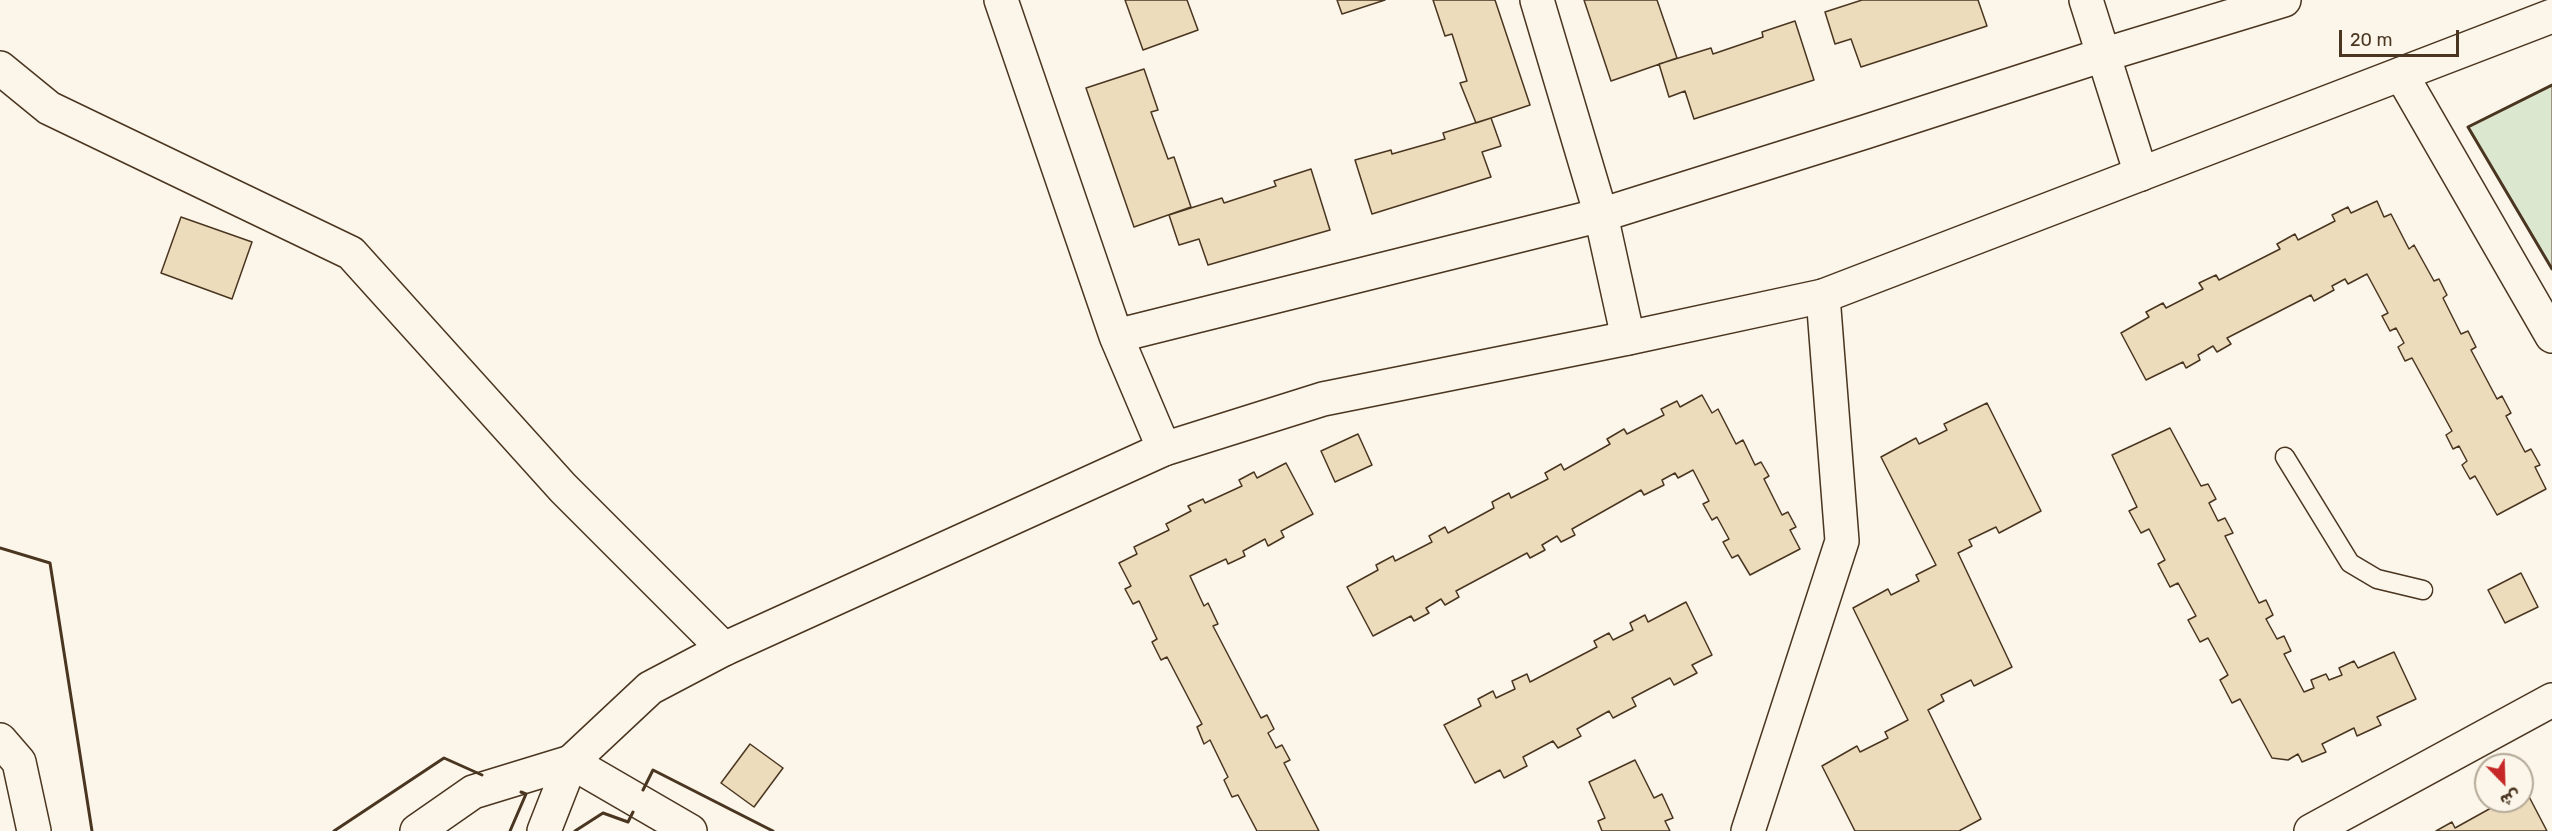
<!DOCTYPE html>
<html>
<head>
<meta charset="utf-8">
<style>
	body { margin:0 }
	#map { position:relative; width:2552px; height:831px; overflow:hidden; background:#fbf6e9; font-family:Rubik,Cairo,sans-serif }
	canvas { display:block }
	.north { position:absolute; left:2474px; top:753px; width:60px; height:60px; box-sizing:border-box; background:#fbf6e9; border:2px solid #b4a999; border-radius:50%; rotate:157deg; font-size:16px; font-weight:700; line-height:24px; text-align:center; color:#4a3520 }
	.north::after { content:''; display:block; margin:auto; width:21px; height:27px; background:#c62828; clip-path:polygon(50% 0,100% 100%,50% 72%,0 100%) }
	.scale { position:absolute; left:2339px; top:30px; width:120px; height:27px; box-sizing:border-box; border:3px solid #4a3520; border-top:0; padding-left:8px; font-size:18px; line-height:21px; white-space:nowrap; color:#4a3520; -webkit-text-stroke:4px #fbf6e9; paint-order:stroke }
</style>
</head>
<body>
<div id="map">
<canvas width="2552" height="831"></canvas>
<div class="north">ش</div>
<div class="scale">20 m</div>
</div>
<script>
const ctx = document.querySelector('canvas').getContext('2d');
ctx.lineJoin = 'round';
function fillPath(path, color) { ctx.fillStyle = color; ctx.fill(path, 'evenodd'); }
function trace(path, color, width, dash) { ctx.strokeStyle = color; ctx.lineWidth = width; ctx.lineCap = dash ? 'butt' : 'round'; ctx.setLineDash(dash || []); ctx.stroke(path); }
const green = new Path2D(`
	M2552,85V269L2468,127Z`);
const building = new Path2D(`
	M1125,0H1187L1198,30L1143,50Z
	M1337,0H1385L1342,14Z
	M1433,0H1495L1530,105L1476,123L1460,83L1467,81L1452,34L1445,36Z
	M1584,0H1657L1677,58L1611,81Z
	M1862,0H1978L1987,26L1861,67L1851,39L1835,44L1825,12Z
	M1795,21L1814,80L1694,119L1685,91L1669,97L1659,64L1711,48L1713,54L1763,37L1762,32Z
	M1144,69L1158,110L1151,112L1168,159L1174,157L1191,207L1134,227L1086,88Z
	M1491,118L1501,146L1482,152L1491,177L1372,214L1355,160L1391,150L1392,154L1445,139L1443,133Z
	M1311,169L1330,230L1208,265L1199,239L1179,245L1169,215L1222,198L1224,203L1276,186L1274,181Z
	M2377,201L2384,217L2391,214L2409,249L2414,245L2434,281L2439,279L2447,295L2443,298L2461,334L2468,331L2476,347L2471,350L2497,399L2502,396L2511,413L2506,416L2525,452L2531,449L2540,465L2535,467L2546,489L2497,515L2475,476L2470,479L2462,465L2467,461L2459,446L2453,449L2446,435L2452,431L2412,358L2405,361L2398,347L2404,343L2396,328L2390,331L2382,316L2388,313L2367,274L2348,284L2345,279L2332,286L2334,290L2314,301L2311,295L2227,338L2231,344L2217,352L2213,346L2198,355L2200,360L2186,368L2183,362L2146,380L2121,333L2149,317L2146,312L2163,303L2166,308L2203,289L2199,283L2216,275L2219,280L2280,249L2277,244L2295,234L2298,240L2335,221L2332,215L2348,207L2351,213Z
	M181,217L252,242L232,299L161,273Z
	M1702,395L1712,413L1718,409L1736,444L1743,440L1755,465L1761,462L1769,476L1764,479L1782,515L1788,512L1796,527L1790,530L1800,549L1750,575L1738,555L1732,558L1723,542L1729,539L1717,517L1712,520L1703,504L1709,501L1693,470L1678,478L1675,473L1662,480L1664,485L1644,495L1641,490L1572,529L1575,535L1561,542L1557,536L1542,545L1545,550L1530,558L1527,553L1456,591L1459,597L1445,605L1441,599L1426,608L1429,613L1414,621L1411,616L1373,636L1347,587L1378,570L1376,565L1393,556L1395,561L1432,542L1429,536L1445,527L1448,533L1494,508L1492,502L1509,493L1511,498L1548,479L1545,473L1561,464L1564,470L1610,444L1607,439L1624,429L1627,434L1664,415L1661,409L1677,401L1680,407Z
	M1987,403L2041,511L1999,533L1996,527L1969,540L1972,546L1958,553L2012,667L1974,686L1971,680L1941,695L1944,701L1928,710L1981,819L1959,831H1855L1822,766L1857,746L1860,752L1888,738L1885,732L1908,720L1853,608L1888,589L1891,595L1919,581L1916,575L1936,565L1881,457L1916,438L1919,444L1947,430L1944,424Z
	M2170,428L2201,486L2208,484L2216,499L2209,503L2218,521L2225,518L2233,533L2225,536L2259,603L2266,600L2273,615L2266,619L2277,639L2284,636L2291,651L2284,654L2304,692L2314,688L2311,680L2326,674L2329,680L2342,675L2339,668L2354,661L2358,668L2394,652L2416,699L2377,717L2381,725L2357,736L2354,728L2322,744L2326,752L2302,762L2298,754L2288,760L2272,758L2240,699L2232,703L2220,680L2228,675L2208,638L2200,642L2188,620L2196,616L2178,583L2170,587L2158,564L2165,560L2149,529L2141,533L2129,511L2137,507L2112,455Z
	M1358,434L1372,465L1335,482L1321,451Z
	M1286,463L1313,514L1281,531L1284,537L1268,546L1265,539L1243,551L1245,556L1228,564L1226,559L1190,576L1204,606L1208,603L1218,624L1213,626L1261,718L1267,715L1274,729L1268,733L1276,748L1282,745L1290,760L1284,763L1319,831H1257L1238,795L1232,797L1224,780L1228,777L1210,740L1204,744L1197,727L1202,724L1167,657L1161,660L1152,642L1157,639L1139,601L1133,604L1125,589L1131,586L1119,563L1137,554L1134,547L1169,530L1166,524L1191,511L1188,506L1203,499L1205,503L1242,486L1239,480L1254,472L1257,478Z
	M2521,573L2538,607L2505,623L2488,590Z
	M1686,602L1712,655L1692,665L1697,673L1674,685L1670,678L1632,698L1636,706L1613,718L1609,711L1577,729L1581,736L1558,748L1553,741L1523,757L1527,766L1504,778L1500,770L1475,783L1444,725L1481,706L1478,699L1493,691L1496,698L1515,689L1512,681L1527,674L1530,682L1597,647L1594,641L1609,633L1613,640L1633,630L1630,623L1645,615L1648,622Z
	M750,744L783,768L754,807L721,783Z
	M1635,760L1654,798L1662,794L1673,818L1665,821L1670,831H1602L1598,821L1605,818L1589,782Z
	M2525,789L2547,831H2436L2452,822L2455,828L2491,808L2488,803L2491,801H2522V791Z`);
const lane = new Path2D(`
	M2285,457L2350,563L2377,579L2423,590`);
const street = new Path2D(`
	M1001,0L1116,336L1164,449
	M1537,0L1601,215L1628,338
	M2086,0L2141,174
	M0,68L49,108L351,253L563,488L724,649
	M2401,74L2552,336
	M1116,336L1601,215L1865,132L2103,55L2284,0
	M0,740L19,762L34,831
	M417,831L473,792L571,762L690,831
	M1748,831L1842,541L1823,296
	M2311,831L2552,700`);
const secondary = new Path2D(`
	M544,831L571,762L650,688L724,649L1164,449L1323,399L1628,338L1823,296L2552,16`);
const wall = new Path2D(`
	M2552,85L2468,127L2552,269
	M0,548L50,563L92,831
	M643,790L653,770L773,831
	M334,831L444,758L482,775
	M510,831L526,794L521,792
	M575,831L603,813L628,822L633,812`);
fillPath(green, '#dce7d0');
trace(green, '#887966', 1.5);
fillPath(building, '#ecdcbc');
trace(building, '#4a3520', 1.5);
trace(lane, '#4a3520', 21);
trace(street, '#4a3520', 36);
trace(secondary, '#4a3520', 36);
trace(lane, '#fbf6e9', 18);
trace(street, '#fbf6e9', 33);
trace(secondary, '#fbf6e9', 33);
trace(wall, '#4a3520', 3);
</script>
</body>
</html>
